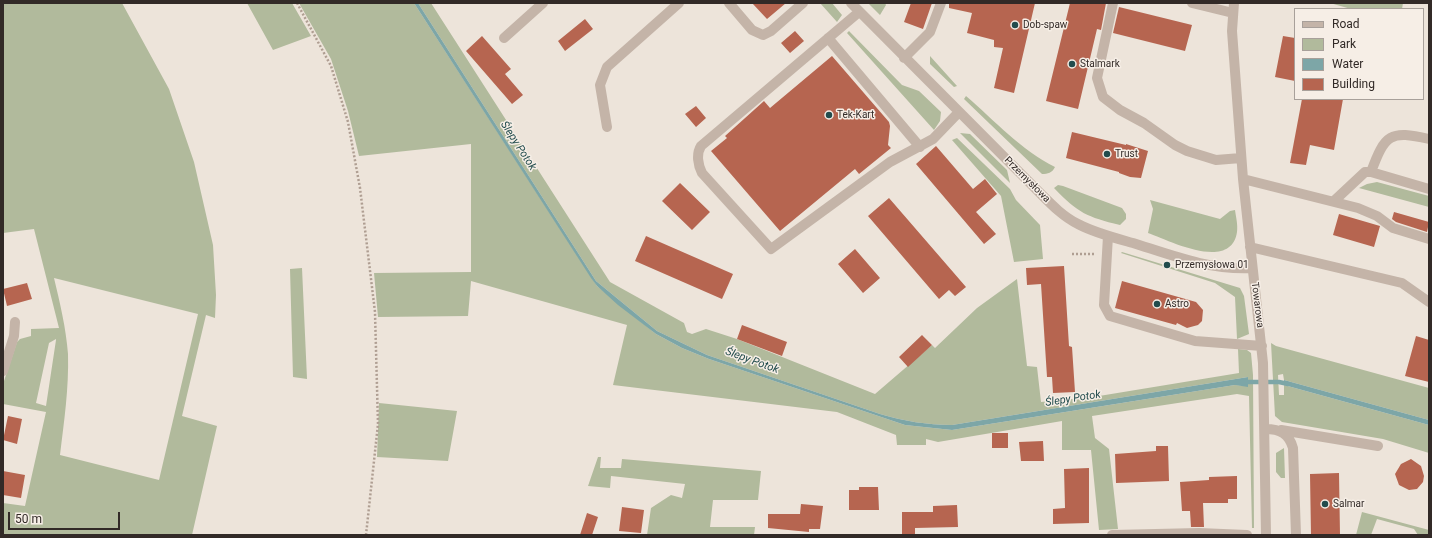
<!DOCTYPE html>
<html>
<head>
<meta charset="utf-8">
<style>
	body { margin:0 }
	#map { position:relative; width:1432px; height:538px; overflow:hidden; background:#ede4da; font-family:Roboto,sans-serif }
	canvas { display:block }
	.frame { position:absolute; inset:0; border:4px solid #322a27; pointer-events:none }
	.legend { position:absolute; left:1294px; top:8px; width:130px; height:92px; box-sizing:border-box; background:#f6eee6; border:1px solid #a8a09a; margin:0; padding:5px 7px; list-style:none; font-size:12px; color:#322a27 }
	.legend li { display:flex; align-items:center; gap:8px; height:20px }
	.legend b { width:20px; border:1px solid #a8a09a }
	.scale { position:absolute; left:8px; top:512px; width:112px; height:18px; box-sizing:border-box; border:2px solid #322a27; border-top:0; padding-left:5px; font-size:12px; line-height:14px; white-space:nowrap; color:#322a27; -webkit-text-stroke:3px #f6eee6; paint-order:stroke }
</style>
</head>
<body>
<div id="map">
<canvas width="1432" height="538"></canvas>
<div class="frame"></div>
<ul class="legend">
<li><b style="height:5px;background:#c4b4a8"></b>Road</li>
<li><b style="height:11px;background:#b1ba9c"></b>Park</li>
<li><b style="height:11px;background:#7da6a7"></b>Water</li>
<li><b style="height:11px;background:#b66550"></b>Building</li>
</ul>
<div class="scale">50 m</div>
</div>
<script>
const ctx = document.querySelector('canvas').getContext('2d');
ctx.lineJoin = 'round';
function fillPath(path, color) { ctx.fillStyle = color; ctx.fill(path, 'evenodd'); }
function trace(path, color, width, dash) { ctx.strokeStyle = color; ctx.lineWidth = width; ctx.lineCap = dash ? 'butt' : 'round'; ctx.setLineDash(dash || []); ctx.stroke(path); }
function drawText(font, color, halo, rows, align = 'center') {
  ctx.font = font + ' Roboto,sans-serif'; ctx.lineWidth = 3; ctx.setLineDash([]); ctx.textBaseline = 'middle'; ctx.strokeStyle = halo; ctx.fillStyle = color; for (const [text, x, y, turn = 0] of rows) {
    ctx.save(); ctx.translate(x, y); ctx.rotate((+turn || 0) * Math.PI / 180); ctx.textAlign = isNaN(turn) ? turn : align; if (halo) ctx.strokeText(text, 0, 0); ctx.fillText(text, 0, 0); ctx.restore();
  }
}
const green = new Path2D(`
	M3,3H122L169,89L194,162L213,245L216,295L215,318L206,315L182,416L217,426L192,535H3V503L25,506L46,412L3,404V384L17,342L20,339L31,336V329L59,328L34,229L3,233ZM54,278L198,314L159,480L60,455C64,422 69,388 68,354C66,328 60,303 54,278ZM56,339V340L46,406L36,403L49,343Z
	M247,3H292L311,36L273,50Z
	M299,3H414L597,286L656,334L682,348L709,359L905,425L952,430L1235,385L1248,386V377L952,425C927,425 904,421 880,414L707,355L657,331L596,281L418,3H431L610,282L684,323L687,332L692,334L706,329L737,339L875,394L932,345L935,348L977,308L1017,279L1027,366L1037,367L1041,402L1093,397L1239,373L1238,349L1247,350L1251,353L1253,375L1254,528H1252L1249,396L1237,394L1092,416L1095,438L1109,449L1118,529L1099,530L1091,450H1062V421L938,442L926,439V445H897L896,435L837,412L613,385L627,325L471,281L468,316L378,317L374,273L471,272V144L359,156L348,111L331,59Z
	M820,3H832L842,15L837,22Z
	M868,3H885L886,5L880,15Z
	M1330,3H1403L1402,9H1351Z
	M849,31L902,85L919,91L941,112L940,121L934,130L847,33Z
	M930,56L957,86L954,87L930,64Z
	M966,96C994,120 1022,151 1055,167C1052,173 1048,174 1042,174L964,99Z
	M960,133L970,134L1007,170L1010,183Z
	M957,138L1010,189L1016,200L1040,225L1043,259L1014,262L1001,196L952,140Z
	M1377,182L1429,196V207L1359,188L1367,184Z
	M1058,185L1063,186L1122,208L1126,214V219L1120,225C1087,217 1078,213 1054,188Z
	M1150,200L1220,219L1230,211L1235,210C1236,217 1238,225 1237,232C1231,272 1170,241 1148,233L1153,209Z
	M1122,252L1240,288L1244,296L1249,334L1237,339L1235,297L1215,283L1121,253Z
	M302,268L307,379L293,377L290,269Z
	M1271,343L1276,346L1429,388V420L1284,380L1283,374L1278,375L1279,395H1284V385L1429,425V453L1383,439L1282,422L1275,416Z
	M379,403L457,411L448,461L377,457Z
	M1284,448L1285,478H1281L1276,472V453Z
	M598,457H601L600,468H621L622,459L761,471L758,500H713L710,527H755L754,535H647L651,508L671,495L682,498L685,484L611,476L610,488L588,486Z
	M1362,512L1429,530V535H1418L1414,529L1377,519L1371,535H1356Z`);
const water = new Path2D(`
	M414,3H418L596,281L657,331L707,355L880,414C904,421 927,425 952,425L1248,377V387L1235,385L952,430L905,425L709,359L682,348L656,334L618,305L597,286L591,278Z
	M1284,380L1429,420V425L1284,385Z`);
const stream = new Path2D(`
	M1242,382H1279L1288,384`);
const building = new Path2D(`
	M752,3H786L767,19Z
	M911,3H932L923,29L904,22Z
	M949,3H1035L1014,93L994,88L1003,48L994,47V40L967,33L972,13L949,8Z
	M1070,3H1106L1101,30L1097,29L1078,109L1046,101Z
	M1119,7L1192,25L1185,51L1113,33Z
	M585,19L593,29L565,51L558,41Z
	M795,31L804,41L790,53L781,43Z
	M482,36L511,69L505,74L523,95L512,104L466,51Z
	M1283,36L1295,38V81L1275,77Z
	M832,56L889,122L890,126L888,145L891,148L859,174L855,169L780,231L711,151L727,138L725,136L764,101L770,108Z
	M1302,99H1343L1334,150L1310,145L1306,165L1290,163Z
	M696,106L706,118L696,127L685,114Z
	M1072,132L1126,145V144L1148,151L1141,178L1130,177L1119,173V172L1066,158Z
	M936,146L973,189L985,179L997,194L976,212L996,234L984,244L916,164Z
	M680,183L710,212L692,230L662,201Z
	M889,198L966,287L955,296L949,290L939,299L868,216Z
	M1394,212L1429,222L1427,232L1396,222L1392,219Z
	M1339,214L1380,226L1374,247L1333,235Z
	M646,236L733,274L722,299L635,261Z
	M855,249L880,278L863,293L838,264Z
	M1064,266L1069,346L1072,347L1075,392L1053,393L1052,377H1047L1041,284L1027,285L1026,268Z
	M1122,281L1196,302L1203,310L1202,321L1198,325L1187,328L1177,323L1176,325L1115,308Z
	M27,283L32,299L7,306L3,289Z
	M742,325L787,342L782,356L737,339Z
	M922,335L932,345L908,367L899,357Z
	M1416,336L1429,340V382L1405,376Z
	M8,416L22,419L17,444L3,440Z
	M992,433H1008V448H992Z
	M1043,441L1044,461H1021L1019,442Z
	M1156,446H1168L1169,481L1116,483L1115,454L1156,451Z
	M1411,459L1421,466L1424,476L1423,482L1417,489L1409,490L1399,485L1395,474L1401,464Z
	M1089,468V523L1053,524V509L1065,508L1064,469Z
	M3,471L25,475L21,498L3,495Z
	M1339,473L1340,535H1311L1310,474Z
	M1237,476V499H1228V503H1203L1204,527H1191L1190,511H1182L1180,482L1209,480V477Z
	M859,487H878L879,510H849V490H859Z
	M801,504L823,506L820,529H809V532L768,528V514H800Z
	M957,505L958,527L915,528V534H902V512H933V506Z
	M622,507L644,510L641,533L619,531Z
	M587,513L598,517L592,535H580Z`);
const path = new Path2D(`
	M297,3L331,66L348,122L360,188L375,312L378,424L366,535
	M1072,254H1095`);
const minor = new Path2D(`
	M729,3L752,30L763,35L771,31L803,3
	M851,3L1038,191C1050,203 1062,216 1078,224C1095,233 1115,238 1133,243C1174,256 1209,270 1252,268
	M1113,3L1097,78L1103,97L1120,110L1144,123L1175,145L1187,151L1216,160L1241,158
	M1192,3L1233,13
	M1234,3L1232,31L1243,179L1263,363L1266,535
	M859,12L701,146C696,154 698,165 702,173L771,249L890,162L933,139L959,112
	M504,38L543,3
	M828,38L920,147
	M904,58L930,32L941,3
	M607,127L600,85L607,67L679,3
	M1371,172C1385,134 1390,130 1429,139
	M1243,179L1358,208L1377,216L1393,228L1429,239
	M1334,201L1365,172H1371L1429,189
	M1108,236L1104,305L1110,316L1195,341L1262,346
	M1250,247L1402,283L1429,302
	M3,371L14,336L15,322
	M1265,429C1281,429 1289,434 1293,448L1296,535
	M1281,430L1378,446
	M1112,535L1199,533L1247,535`);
const markers = [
	[1015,25,4,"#224c4d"],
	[1072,64,4,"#224c4d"],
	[829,115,4,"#224c4d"],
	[1107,154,4,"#224c4d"],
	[1167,265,4,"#224c4d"],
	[1157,304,4,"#224c4d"],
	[1325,504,4,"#224c4d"]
];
const poiNames = [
	["Dob-spaw",1023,25],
	["Stalmark",1080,64],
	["Tek-Kart",837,115],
	["Trust",1115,154],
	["Przemysłowa 01",1175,265],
	["Astro",1165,304],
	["Salmar",1333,504]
];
const streetNames = [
	["Przemysłowa",1027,180,45],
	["Towarowa",1257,305,83]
];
const waterNames = [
	["Ślepy Potok",518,146,57],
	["Ślepy Potok",752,361,20],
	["Ślepy Potok",1073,399,-9]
];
fillPath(green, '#b1ba9c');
fillPath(water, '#7da6a7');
trace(stream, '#7da6a7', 4.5);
fillPath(building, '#b66550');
trace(path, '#af9e92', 2.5, [2, 2]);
trace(minor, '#c4b4a8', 10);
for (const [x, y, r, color] of markers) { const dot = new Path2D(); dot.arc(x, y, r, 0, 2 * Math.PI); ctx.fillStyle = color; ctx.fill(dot); trace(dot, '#f6eee6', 1.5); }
drawText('10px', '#322a27', '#f6eee6', poiNames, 'left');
drawText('10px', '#322a27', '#f6eee6', streetNames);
drawText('italic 11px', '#224c4d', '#f6eee6', waterNames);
</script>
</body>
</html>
